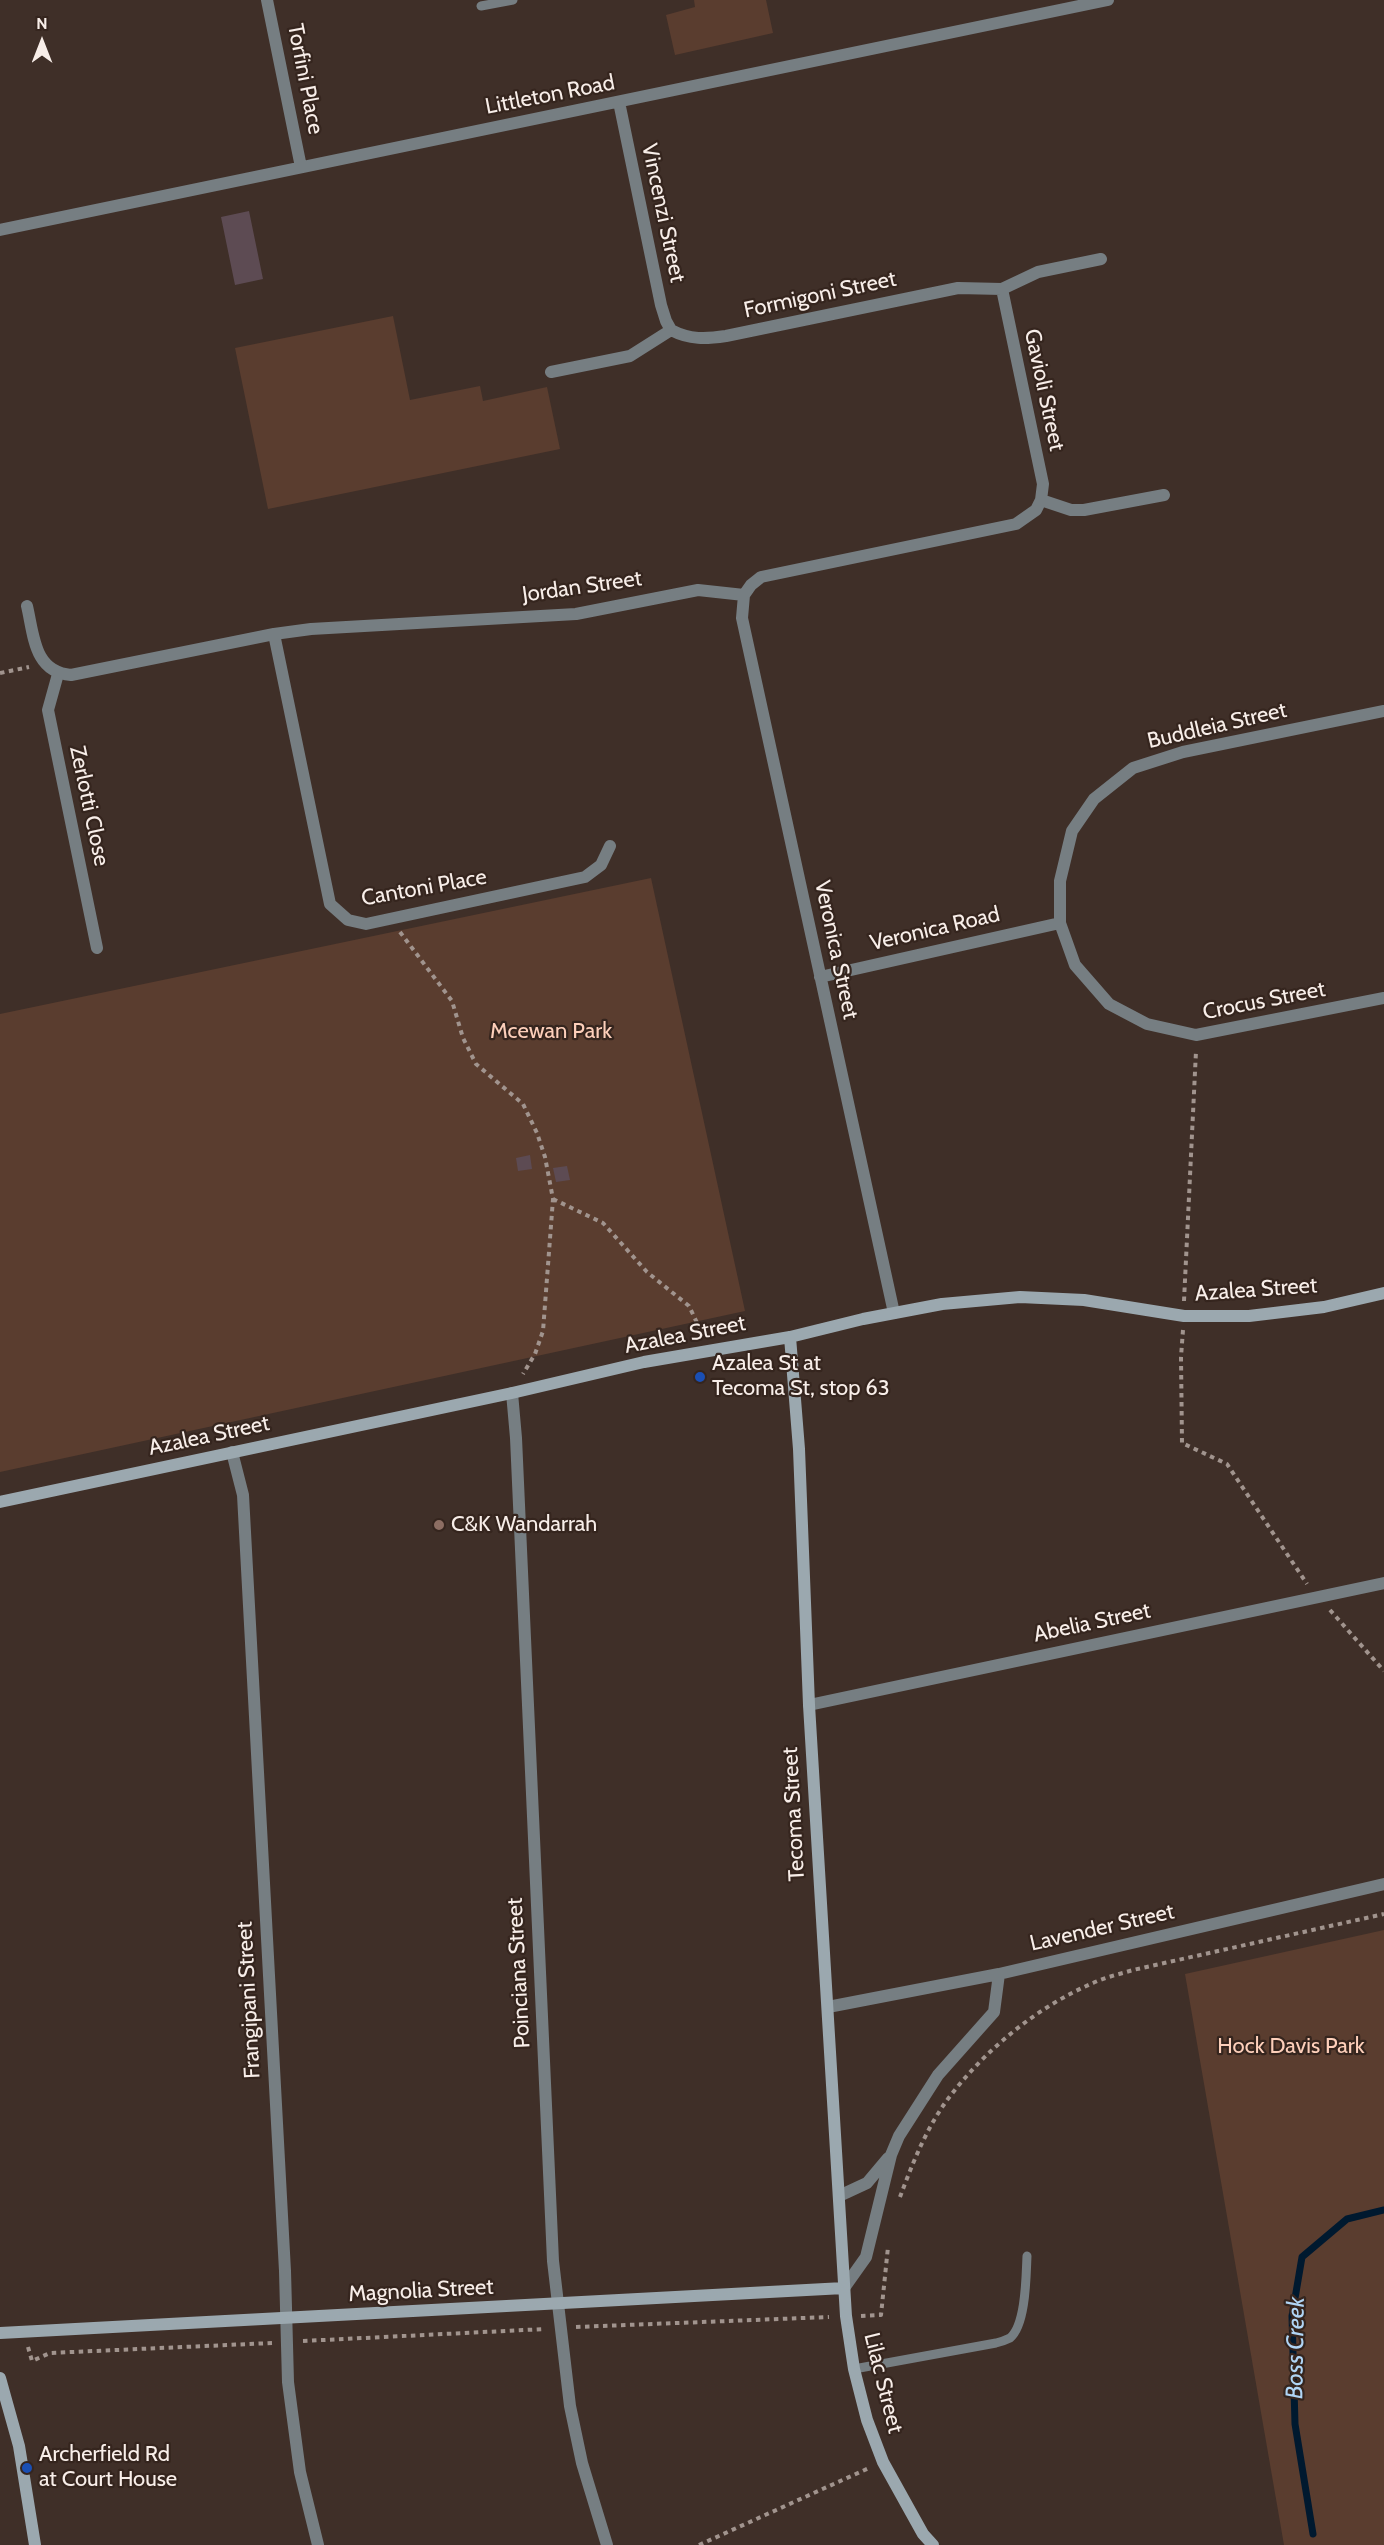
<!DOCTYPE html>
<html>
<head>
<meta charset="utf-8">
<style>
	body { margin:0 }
	#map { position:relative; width:1384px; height:2545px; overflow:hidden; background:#3f2f28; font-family:Cabin,sans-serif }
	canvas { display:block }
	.north { position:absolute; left:12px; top:12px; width:60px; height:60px; -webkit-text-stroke:4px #35251e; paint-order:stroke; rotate:0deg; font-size:16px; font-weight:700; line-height:24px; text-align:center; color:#f8eee9 }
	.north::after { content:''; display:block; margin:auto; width:21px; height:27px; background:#f8eee9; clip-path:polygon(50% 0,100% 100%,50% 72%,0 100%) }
</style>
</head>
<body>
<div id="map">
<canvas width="1384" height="2545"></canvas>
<div class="north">N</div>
</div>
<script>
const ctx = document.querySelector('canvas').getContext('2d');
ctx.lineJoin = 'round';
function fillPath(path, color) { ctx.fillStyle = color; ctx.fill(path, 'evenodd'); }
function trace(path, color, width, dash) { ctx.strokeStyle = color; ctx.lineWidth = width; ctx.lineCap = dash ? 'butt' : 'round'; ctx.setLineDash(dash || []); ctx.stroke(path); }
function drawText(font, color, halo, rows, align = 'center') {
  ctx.font = font + ' Cabin,sans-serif'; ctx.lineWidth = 4.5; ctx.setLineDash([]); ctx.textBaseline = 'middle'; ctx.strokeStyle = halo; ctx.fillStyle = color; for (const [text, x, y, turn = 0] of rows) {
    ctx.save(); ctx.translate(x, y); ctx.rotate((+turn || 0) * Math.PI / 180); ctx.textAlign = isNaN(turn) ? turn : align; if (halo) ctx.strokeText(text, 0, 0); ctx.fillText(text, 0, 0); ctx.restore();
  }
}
const green = new Path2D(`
	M694,0H766L773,33L675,55L666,15L695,7Z
	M393,316L410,400L480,386L483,401L547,387L560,449L268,509L235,348Z
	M651,878L745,1311L0,1472V1014Z
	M1384,1930V2545H1284L1185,1974Z`);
const stream = new Path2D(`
	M1313,2534L1295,2424L1292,2316L1302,2257L1347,2219L1384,2210`);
const building = new Path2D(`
	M249,211L263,279L235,285L221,217Z
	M530,1155L532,1169L518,1171L516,1158Z
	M567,1166L570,1180L556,1182L553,1168Z`);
const path = new Path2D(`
	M0,673L29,667
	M400,932L452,1001L463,1038L476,1064L523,1104L537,1133L545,1157L553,1199L543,1331L535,1354L523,1374
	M553,1199L603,1223L647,1272L689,1306L699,1327L706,1335
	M1184,1301L1196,1051
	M1183,1330L1181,1357L1182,1443L1227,1464L1307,1584
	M1330,1610L1384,1671
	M900,2197C913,2162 928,2124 951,2095C987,2048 1039,2006 1093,1983C1106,1977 1120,1974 1133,1970L1384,1914
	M861,2316L881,2315L888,2247
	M576,2327L829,2317
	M303,2341L545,2329
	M28,2347L32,2361L50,2353L272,2343
	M699,2545L869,2468`);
const lane = new Path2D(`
	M481,6L513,0
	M854,2369L996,2343C1000,2342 1006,2340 1010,2338C1026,2325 1026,2276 1027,2256`);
const street = new Path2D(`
	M267,0L301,167
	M619,102L661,305L666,321L671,330
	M0,230L1108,0
	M1002,289L1043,484L1041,500
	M551,372L630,356L671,330C690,340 706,339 726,336L958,288L1002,289L1038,272L1101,259
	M744,595L742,618L894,1313
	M27,606C34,636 34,672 71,675L274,634L311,629L576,614L698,590L744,595L751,585L761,577L1016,524L1036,510L1041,500L1071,510H1084L1164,495
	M274,634L330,904L348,920L366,924L585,877L601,865L610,846
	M58,674L48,710L97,948
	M1384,711L1183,752L1133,768L1094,799L1072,831L1060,881V923L1075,965L1109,1004L1147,1024L1196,1035L1384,998
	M820,977L1060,923
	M512,1393L516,1438L553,2261L570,2406L582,2463L607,2545
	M232,1452L243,1495L285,2271L288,2382L300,2472L318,2545
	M809,1705L1384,1583
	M828,2007L999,1974L1384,1884
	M839,2196L867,2183L888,2158
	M844,2288L866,2257L891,2155L899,2136L938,2075L994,2012L999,1974`);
const secondary = new Path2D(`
	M790,1337L799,1449L809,1705L846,2316L854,2369L867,2420L883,2462L923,2534L933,2545
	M0,1502L512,1393L644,1362L790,1337L863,1319L942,1304L1020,1297L1084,1300L1184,1316H1249L1324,1307L1384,1293
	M0,2333L844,2288
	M0,2378L19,2446L35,2545`);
const markers = [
	[700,1377,6,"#1a4fb4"],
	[439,1525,6,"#8d6e63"],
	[27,2468,6,"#1a4fb4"]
];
const streetNames = [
	["Torfini Place",305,79,79],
	["Littleton Road",550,95,-11],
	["Vincenzi Street",663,213,78],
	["Formigoni Street",820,295,-12],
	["Gavioli Street",1044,390,78],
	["Jordan Street",582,587,-8],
	["Buddleia Street",1217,726,-13],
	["Zerlotti Close",89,806,78],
	["Cantoni Place",424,888,-10],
	["Veronica Road",935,929,-13],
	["Veronica Street",836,950,78],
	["Crocus Street",1264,1001,-11],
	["Azalea Street",1256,1290,-4],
	["Azalea Street",685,1335,-11],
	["Azalea Street",209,1436,-12],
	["Abelia Street",1092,1623,-12],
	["Tecoma Street",794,1814,-93],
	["Lavender Street",1102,1928,-13],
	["Poinciana Street",519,1973,-93],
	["Frangipani Street",249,2000,-93],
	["Magnolia Street",421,2291,-3],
	["Lilac Street",883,2383,76]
];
const parkNames = [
	["Mcewan Park",551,1032],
	["Hock Davis Park",1291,2047]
];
const poiNames = [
	["Azalea St at",712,1364],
	["Tecoma St, stop 63",712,1389],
	["C&K Wandarrah",451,1525],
	["Archerfield Rd",39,2455],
	["at Court House",39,2480]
];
const waterNames = [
	["Boss Creek",1296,2348,-89]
];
fillPath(green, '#5a3d2f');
trace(stream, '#00192f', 7);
fillPath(building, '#5d4b53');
trace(path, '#a1948e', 4, [4.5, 4.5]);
trace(lane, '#767e82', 9);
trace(street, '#767e82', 12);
trace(secondary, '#9ba8af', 12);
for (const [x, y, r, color] of markers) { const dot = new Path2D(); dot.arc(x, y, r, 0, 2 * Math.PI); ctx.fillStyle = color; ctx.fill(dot); trace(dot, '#35251e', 2); }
drawText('22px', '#f8eee9', '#35251e', streetNames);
drawText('22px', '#fdcfba', '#35251e', parkNames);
drawText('22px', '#f8eee9', '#35251e', poiNames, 'left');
drawText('italic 24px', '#b0d5f5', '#35251e', waterNames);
</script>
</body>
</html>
